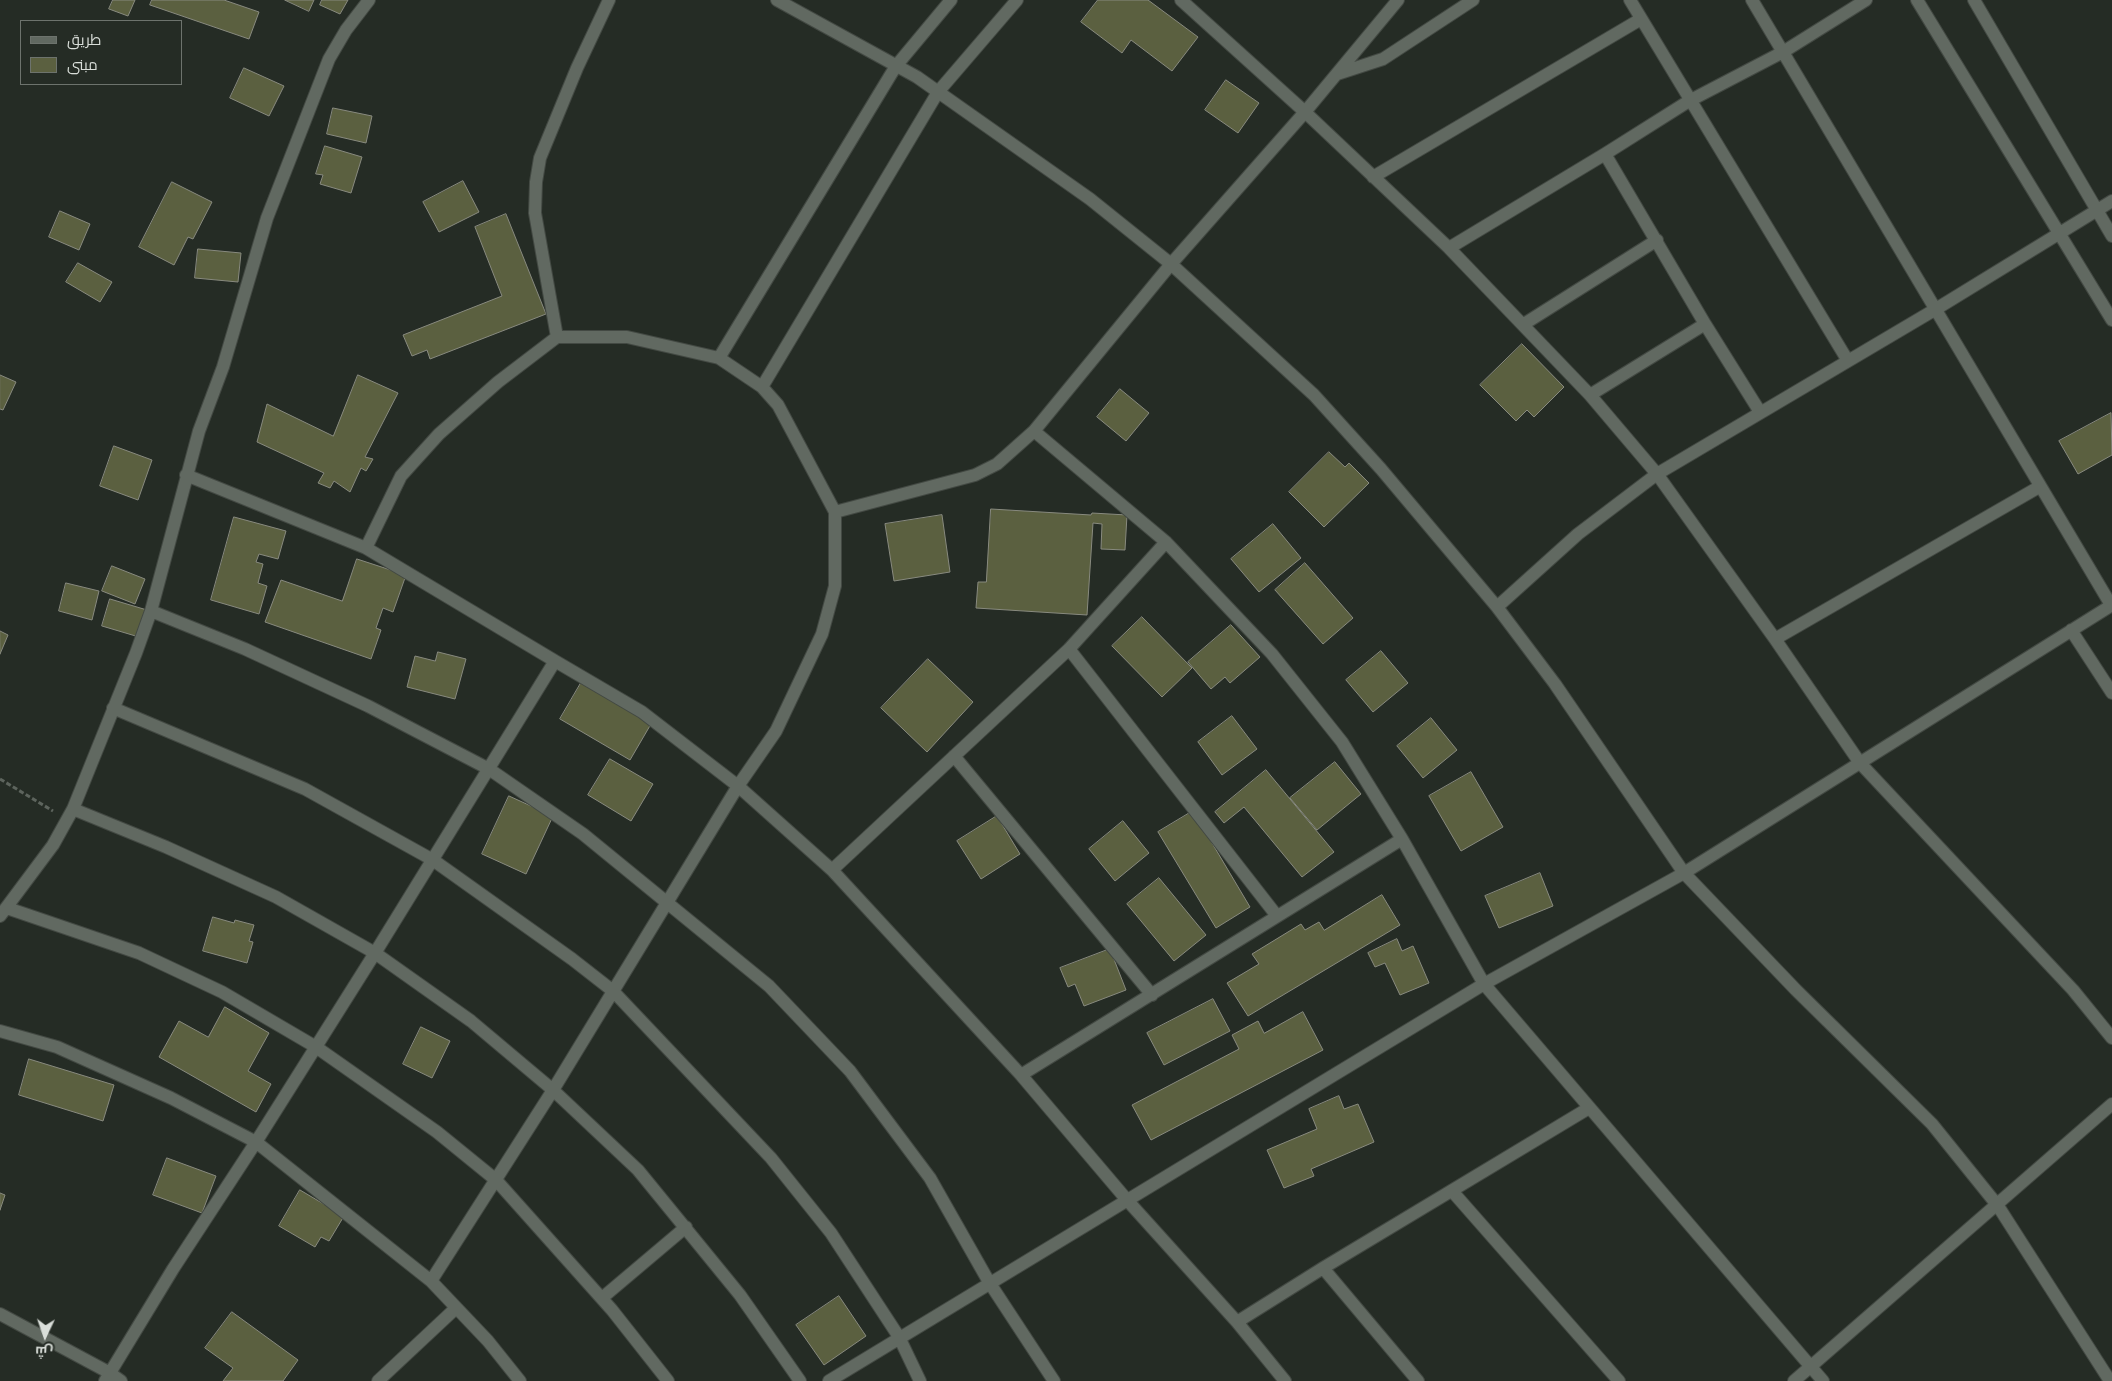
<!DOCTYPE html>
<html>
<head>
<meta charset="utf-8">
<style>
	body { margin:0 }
	#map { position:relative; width:2112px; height:1381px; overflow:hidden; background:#252c25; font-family:Figtree,Cairo,sans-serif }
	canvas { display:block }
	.legend { position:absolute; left:20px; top:20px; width:162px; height:65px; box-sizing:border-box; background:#252c25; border:1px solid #6d736d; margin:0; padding:6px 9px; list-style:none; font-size:15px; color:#d9ded9 }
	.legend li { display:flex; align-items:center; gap:10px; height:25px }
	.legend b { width:25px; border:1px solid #6d736d }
	.north { position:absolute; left:20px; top:1311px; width:50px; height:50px; -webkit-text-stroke:4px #252c25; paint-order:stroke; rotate:183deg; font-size:14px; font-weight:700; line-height:20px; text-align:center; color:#d9ded9 }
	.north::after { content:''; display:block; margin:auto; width:18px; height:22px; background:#d9ded9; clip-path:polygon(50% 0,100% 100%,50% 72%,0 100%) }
</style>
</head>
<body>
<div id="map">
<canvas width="2112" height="1381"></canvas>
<ul class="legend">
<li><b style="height:6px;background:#616961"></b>طريق</li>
<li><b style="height:14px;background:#5b6040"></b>مبنى</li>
</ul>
<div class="north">ش</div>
</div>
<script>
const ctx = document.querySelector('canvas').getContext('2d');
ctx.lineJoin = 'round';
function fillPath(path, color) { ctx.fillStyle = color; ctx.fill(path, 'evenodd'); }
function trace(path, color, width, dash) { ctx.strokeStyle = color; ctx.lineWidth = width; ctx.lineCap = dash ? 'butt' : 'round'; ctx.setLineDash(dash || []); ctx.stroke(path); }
const building = new Path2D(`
	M113,0H135L128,16L109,9Z
	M152,0H224L259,12L249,39L150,5Z
	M285,0H314L309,11Z
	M322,0H348L340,14L320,5Z
	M1098,0H1148L1198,37L1172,71L1131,40L1122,53L1081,22Z
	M244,68L284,86L269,116L230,98Z
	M1226,80L1259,103L1238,133L1205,110Z
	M333,108L372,116L366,143L327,134Z
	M325,146L362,157L351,193L320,184L323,175L316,174Z
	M463,181L479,212L439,232L423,202Z
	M172,182L212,202L193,239L188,237L174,265L139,247Z
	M60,211L90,224L79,250L49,237Z
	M506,214L546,314L430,359L427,350L412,356L403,335L502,296L475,227Z
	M198,249L241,253L238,282L195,278Z
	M78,263L112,282L100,302L66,282Z
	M1522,344L1564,387L1534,417L1527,410L1516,421L1480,385Z
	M0,375L16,382L3,410L0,409Z
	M358,375L398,393L365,457L373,459L366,471L361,468L350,492L334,481L330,488L318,483L324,473L257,442L267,404L333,436Z
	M1120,389L1149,413L1126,441L1097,417Z
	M2111,413L2112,455L2078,474L2059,441Z
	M114,446L152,460L138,500L100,486Z
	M1329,452L1345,467L1349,463L1369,483L1324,527L1289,492Z
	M991,509L1091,515L1092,513L1127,515L1125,550L1101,549L1102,524L1093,523L1087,615L976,608L978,582H986Z
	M942,515L950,572L894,581L885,524Z
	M234,517L286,531L278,559L259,554L256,562L263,564L258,583L267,586L259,614L211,600Z
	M1273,524L1301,558L1259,592L1231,559Z
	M357,559L406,575L393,612L383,608L376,628L381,630L371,659L265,622L281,580L342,601Z
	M1305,563L1353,618L1323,644L1275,590Z
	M112,566L145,579L135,604L102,591Z
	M66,583L99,591L92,620L59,611Z
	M110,599L147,610L139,637L102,626Z
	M1142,617L1192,668L1162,697L1112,646Z
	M1231,625L1260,657L1230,683L1225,677L1211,689L1188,662Z
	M0,631L8,635L0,654Z
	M1381,651L1408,683L1373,712L1346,680Z
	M438,652L466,659L455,699L407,687L415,656L435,661Z
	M928,659L973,702L927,752L881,708Z
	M581,683L651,724L630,760L560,719Z
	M1232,716L1257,749L1222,775L1198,742Z
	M1431,718L1457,750L1423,778L1397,746Z
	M610,759L653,784L631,821L588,795Z
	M1335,762L1361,794L1317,830L1290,798Z
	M1266,770L1334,852L1302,877L1244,807L1224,823L1215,812Z
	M1471,772L1503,827L1461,851L1429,796Z
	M509,796L553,816L526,874L482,854Z
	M1193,811L1250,907L1216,928L1158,832Z
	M997,816L1020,854L981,879L957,841Z
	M1123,821L1149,853L1115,881L1089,849Z
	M1540,873L1553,906L1499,928L1485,896Z
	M1159,878L1206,935L1174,961L1127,904Z
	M1382,895L1400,925L1248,1016L1227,983L1259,964L1252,954L1301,924L1305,930L1319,922L1324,930Z
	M213,917L234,923L235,920L254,925L249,941L253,942L247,963L203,951Z
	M1397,939L1402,951L1413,946L1429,983L1400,995L1385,963L1375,967L1368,953Z
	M1110,949L1126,990L1084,1006L1075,984L1068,987L1060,968Z
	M1213,999L1230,1031L1164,1065L1147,1033Z
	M225,1007L269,1033L248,1071L271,1084L256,1112L159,1057L179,1021L208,1037Z
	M1303,1012L1323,1050L1151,1140L1132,1105L1239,1049L1232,1035L1258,1021L1264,1033Z
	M421,1027L450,1041L432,1078L403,1064Z
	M29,1059L114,1085L103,1121L19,1095Z
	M1339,1096L1344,1109L1358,1104L1374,1142L1311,1169L1314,1176L1284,1188L1267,1150L1317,1129L1309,1109Z
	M167,1158L216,1176L202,1213L153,1195Z
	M300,1190L344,1216L329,1241L321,1237L315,1247L279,1226Z
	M0,1193L5,1195L0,1210Z
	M839,1296L866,1336L824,1365L796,1325Z
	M232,1312L298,1360L283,1381H223L233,1368L205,1348Z`);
const path = new Path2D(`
	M0,779L53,811`);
const street = new Path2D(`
	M777,0L917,77L1090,199L1171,264L1314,395L1381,469L1497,607L1555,684L1684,873L1796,990L1932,1124L1998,1206L2110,1381
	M1181,0L1305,112L1449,248L1590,395L1657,474L1775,639L1860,763L2073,990L2112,1038
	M1398,0L1305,112L1171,264L1034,431L1166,542L1272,654L1342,742L1402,839L1484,984L1823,1381
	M1630,0L1848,361
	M1752,0L2111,605
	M1917,0L2112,320
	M1974,0L2112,236
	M1337,74L1383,59L1473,0
	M1605,154L1705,324L1760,412
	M1373,177L1641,19
	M1449,248L1605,154L1689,101L1783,52L1866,0
	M1524,324L1657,240
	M719,358L896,66L951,0
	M762,387L938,92L1017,0
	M1590,395L1705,324
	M186,475L366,548L401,476L439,434L498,382L557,337L535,213L536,182L540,158L577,68L609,0
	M835,512L975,475L997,464L1034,431
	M1497,607L1578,534L1657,474L1936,309L2112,201
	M151,611L245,649L368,706L489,769L583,834L769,986L850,1071L930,1178L989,1282L1054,1381
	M2071,630L2112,693
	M1775,639L2039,487
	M1069,649L1277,916
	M555,661L642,712L738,786L832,870L1021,1075L1127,1200L1237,1322L1285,1381
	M113,708L305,789L433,860L572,959L613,991L771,1158L831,1233L899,1337L920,1381
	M954,756L1152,995
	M73,809L166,847L276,897L375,953L471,1021L553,1090L638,1170L740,1295L800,1381
	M832,870L1069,649L1166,542
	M7,908L139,953L222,992L316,1047L437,1132L496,1180L612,1310L668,1381
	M0,916L53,845L73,809L136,653L151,611L199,431L223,367L267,218L329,59L346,30L369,0
	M0,1031L57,1047L171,1098L256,1142L431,1281
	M1021,1075L1402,839
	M1452,1191L1619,1381
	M1323,1268L1418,1381
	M602,1298L686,1227
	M0,1314L110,1373L121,1381
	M1237,1322L1323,1268L1589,1108
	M105,1381L173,1269L256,1142L375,953L555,661L366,548
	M378,1381L456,1308
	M520,1381L488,1341L431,1281L553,1090L738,786L776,731L822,634L835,586V512L778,405L762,387L719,358L627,337H557
	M829,1381L1484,984L1684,873L2112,605
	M1794,1381L2112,1104`);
fillPath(building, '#5b6040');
trace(building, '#888a7f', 1);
trace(street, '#434943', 14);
trace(path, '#5d645d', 3, [5, 2.5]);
trace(street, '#616961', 12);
</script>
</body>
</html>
